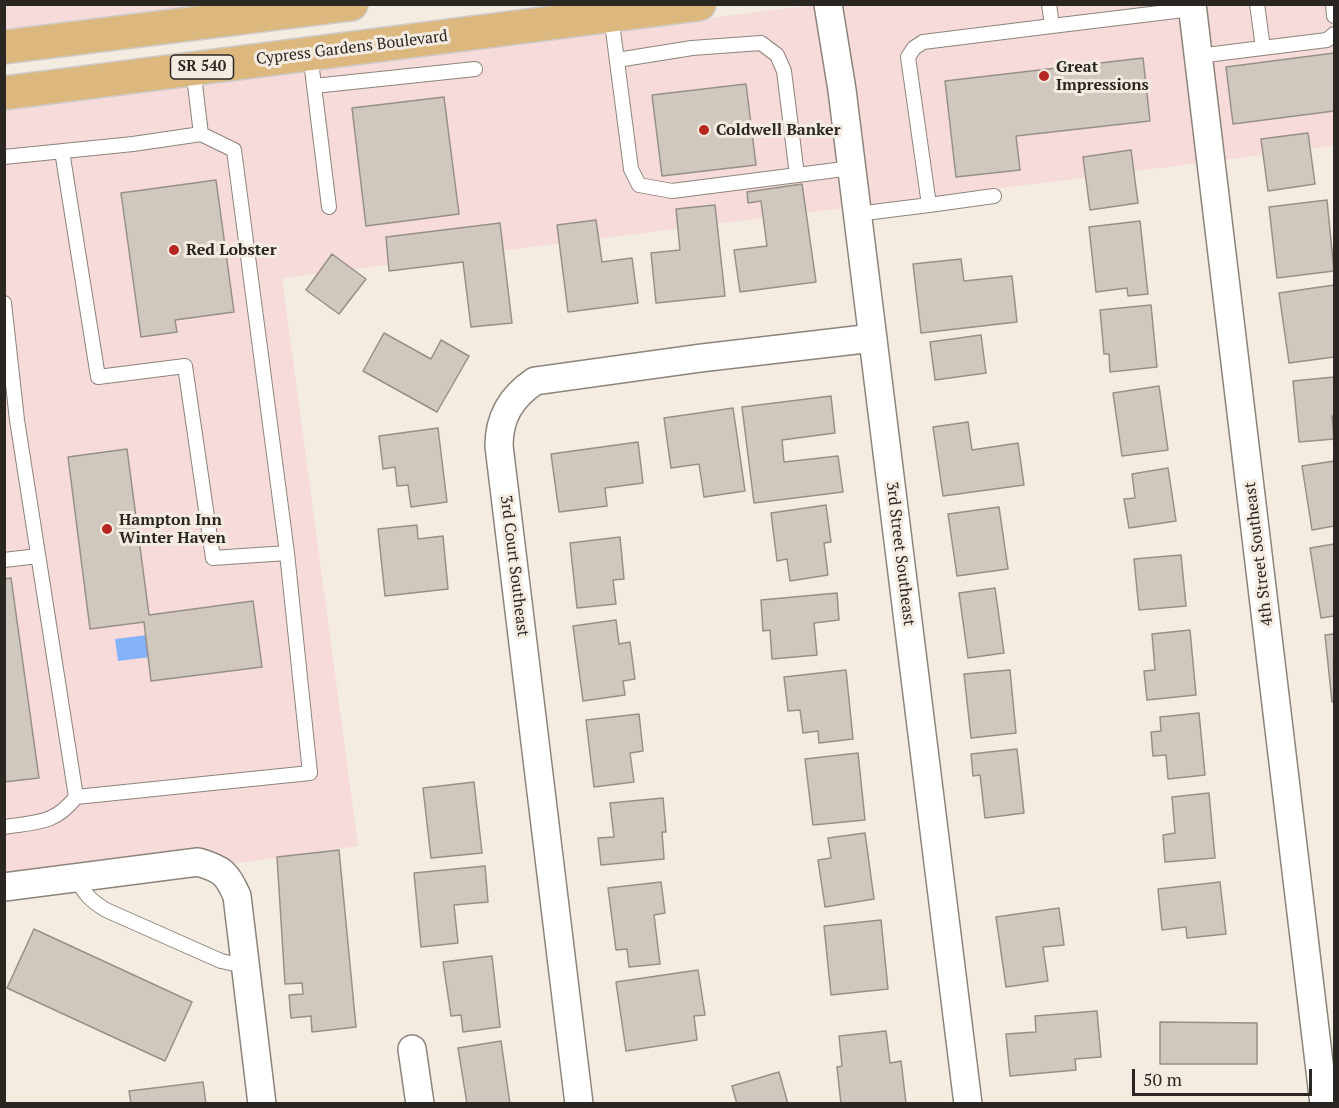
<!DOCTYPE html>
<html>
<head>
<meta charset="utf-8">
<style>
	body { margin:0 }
	#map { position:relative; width:1339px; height:1108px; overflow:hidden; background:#f4ebe1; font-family:"PT Serif",serif }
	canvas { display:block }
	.frame { position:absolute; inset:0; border:6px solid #2a2723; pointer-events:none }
	.scale { position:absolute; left:1132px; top:1069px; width:180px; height:27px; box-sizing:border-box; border:3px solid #2a2723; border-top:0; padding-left:8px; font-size:18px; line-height:21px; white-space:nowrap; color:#2a2723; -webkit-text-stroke:4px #f4ebe1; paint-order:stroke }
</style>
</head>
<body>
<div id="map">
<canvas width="1339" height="1108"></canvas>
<div class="frame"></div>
<div class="scale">50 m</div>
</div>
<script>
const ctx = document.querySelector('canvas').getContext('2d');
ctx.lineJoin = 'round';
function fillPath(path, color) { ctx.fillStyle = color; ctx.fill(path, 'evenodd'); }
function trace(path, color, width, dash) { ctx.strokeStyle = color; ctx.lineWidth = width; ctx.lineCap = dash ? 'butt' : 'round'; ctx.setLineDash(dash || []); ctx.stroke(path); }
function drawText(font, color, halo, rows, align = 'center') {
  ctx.font = font + ' "PT Serif",serif'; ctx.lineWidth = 6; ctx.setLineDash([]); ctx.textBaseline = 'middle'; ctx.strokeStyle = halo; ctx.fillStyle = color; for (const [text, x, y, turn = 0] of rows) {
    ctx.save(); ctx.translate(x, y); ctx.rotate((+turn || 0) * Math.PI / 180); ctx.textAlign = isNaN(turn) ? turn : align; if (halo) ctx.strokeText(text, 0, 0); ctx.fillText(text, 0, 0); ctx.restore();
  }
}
const commercial = new Path2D(`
	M4,5H237L98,22L96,18L88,23L5,33Z
	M815,5L830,92L844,208L282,278L358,846L232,864L220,854L196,848L5,872V107L86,97L92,101L96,95L312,67Z
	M840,5H1179L1199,163L869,205Z
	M1204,5H1334V146L1223,160Z`);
const water = new Path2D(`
	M147,635L150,657L118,661L115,639Z`);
const building = new Path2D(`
	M1334,53V111L1233,124L1226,67Z
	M1143,58L1150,121L1016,136L1020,170L956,177L945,81Z
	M746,84L756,165L662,176L652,95Z
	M444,97L459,214L366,226L352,108Z
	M1308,133L1315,184L1268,191L1261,139Z
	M1131,150L1138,203L1090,210L1083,157Z
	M216,180L234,312L175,320L177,332L141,337L121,193Z
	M802,184L816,282L740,292L734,250L767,246L761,201L748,203L747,192Z
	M1327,200L1334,271L1277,278L1269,207Z
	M715,205L725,296L656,303L651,253L680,250L676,209Z
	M596,220L602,262L632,258L638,303L568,312L557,225Z
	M1140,221L1148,294L1128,296L1127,288L1096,292L1089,227Z
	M500,223L512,323L471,327L463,262L389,271L386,237Z
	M332,254L366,279L339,314L306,290Z
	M961,259L964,281L1012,276L1017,322L921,333L913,264Z
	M1334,285V357L1289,363L1279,293Z
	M1151,305L1157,367L1110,372L1109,354H1104L1100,310Z
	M384,333L431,359L441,340L469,356L437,412L363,371Z
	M981,335L986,373L935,380L930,342Z
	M1334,377V416H1332L1334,439L1299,442L1293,381Z
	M1159,386L1168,450L1122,456L1113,393Z
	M831,396L835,433L782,440L784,462L838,456L843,492L754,503L742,407Z
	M733,408L745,491L704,497L699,464L671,468L664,418Z
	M968,422L972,450L1018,443L1024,485L943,496L933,427Z
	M438,428L447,502L411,507L408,485L397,486L395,467L383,469L379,436Z
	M638,442L643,483L605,488L607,506L559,512L551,454Z
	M127,449L149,615L253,601L262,667L151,681L144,622L90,629L68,457Z
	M1334,461V526L1312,530L1302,466Z
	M1168,468L1176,521L1129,528L1124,499L1135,498L1132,474Z
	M826,505L831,542L824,543L828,575L790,581L787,559L777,561L771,513Z
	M999,507L1008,569L957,576L948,514Z
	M417,525L418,539L443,536L448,589L385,596L378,529Z
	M620,537L624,579L613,580L616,604L577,608L570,543Z
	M1334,544V616L1321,618L1310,548Z
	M1181,555L1186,606L1139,610L1134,559Z
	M11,578L39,778L4,782V579Z
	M995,588L1004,653L968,658L959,593Z
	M837,593L839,620L814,623L817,655L772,659L770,630L763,631L761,600Z
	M616,620L619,644L630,642L635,679L623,681L625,695L583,701L573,626Z
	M1190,630L1196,695L1147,700L1144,671L1155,670L1152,634Z
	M1334,634V701L1332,702L1325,635Z
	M846,670L853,739L819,743L818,731L803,733L800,710L788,711L784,677Z
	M1010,670L1016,733L971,738L964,674Z
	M1199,713L1205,775L1168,779L1166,755L1153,756L1151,732L1161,731L1160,717Z
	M639,714L643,751L630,753L634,782L594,787L586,720Z
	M1017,749L1024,813L985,818L980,775L973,776L971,754Z
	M858,753L865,820L813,825L805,759Z
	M474,782L482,853L431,858L423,788Z
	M1209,793L1215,858L1165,862L1163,835L1175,833L1172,797Z
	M663,798L666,832H662L664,859L601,865L598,838L614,837L610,803Z
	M865,833L874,899L825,907L818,860L831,858L828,838Z
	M339,850L356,1027L312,1032L311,1016L291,1018L289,995L303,994L302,983L285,984L277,857Z
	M485,866L488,902L454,905L458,943L421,947L414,873Z
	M661,882L665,913L654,915L660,964L629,967L627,949L616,950L608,888Z
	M1220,882L1226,934L1187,938L1186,927L1162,930L1158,889Z
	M1059,908L1064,945L1043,947L1048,981L1006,987L996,917Z
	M881,920L888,989L831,995L824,926Z
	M34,929L192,1002L165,1061L7,988Z
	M492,956L500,1027L463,1032L461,1015L451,1016L443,962Z
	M698,970L705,1015L694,1016L697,1040L626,1051L616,982Z
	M1097,1011L1101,1057L1075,1059L1076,1070L1010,1076L1006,1034L1036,1032L1035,1016Z
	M1160,1022L1257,1023V1064H1160Z
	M886,1031L890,1063L901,1061L906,1103L841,1104L837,1067L842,1066L839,1036Z
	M501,1041L510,1104H467L458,1048Z
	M779,1072L788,1104H737L732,1086Z
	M203,1082L206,1104H131L129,1091Z`);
const service = new Path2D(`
	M1049,4L1052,26L1192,9
	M1257,4L1263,48
	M1333,4L1334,16
	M611,15L631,169L639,185L672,191L852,168
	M310,53L329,207
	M1198,56L1327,40L1334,34
	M617,60L692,48L761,43L777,55L784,71L797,175
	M314,86L475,69
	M62,151L98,377L185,366L213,558L287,553L234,150L201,134
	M4,157L133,144L201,134L193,68
	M929,205L994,196
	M857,214L929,205L908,57L914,48L923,42L1052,26
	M4,303L17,420L76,797C55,824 37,822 4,827
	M4,560L38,556
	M76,797L310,773L287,553
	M76,877C83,893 91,901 106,910L221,961L244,966`);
const minor = new Path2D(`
	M828,4L842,90L968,1104
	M1192,4L1324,1104
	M4,887L198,862C222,869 227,873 237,896L262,1104
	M412,1049L420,1104
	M579,1104L499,446C499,417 511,397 535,381L701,358L873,338`);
const primary = new Path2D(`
	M4,47L351,4
	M4,93L699,4`);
const markers = [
	[1044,76,6,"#b62722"],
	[704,130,6,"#b62722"],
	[174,250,6,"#b62722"],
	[107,529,6,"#b62722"]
];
const shields = [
	[202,67,63]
];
const shieldNames = [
	["SR 540",202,67]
];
const streetNames = [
	["Cypress Gardens Boulevard",352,48,-7],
	["3rd Street Southeast",900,554,83],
	["4th Street Southeast",1259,554,-97],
	["3rd Court Southeast",514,566,83]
];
const poiNames = [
	["Great",1056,67],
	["Impressions",1056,85],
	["Coldwell Banker",716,130],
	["Red Lobster",186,250],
	["Hampton Inn",119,520],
	["Winter Haven",119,538]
];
fillPath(commercial, '#f6dbda');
fillPath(water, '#84b3fa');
fillPath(building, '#d0c8be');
trace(building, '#979086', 1.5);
trace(service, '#8c847a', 16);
trace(minor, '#8c847a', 30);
trace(primary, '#cccbca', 36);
trace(service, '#fff', 14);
trace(minor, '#fff', 27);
trace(primary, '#dcb87f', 33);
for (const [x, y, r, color] of markers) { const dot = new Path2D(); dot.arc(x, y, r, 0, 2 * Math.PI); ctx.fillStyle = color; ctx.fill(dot); trace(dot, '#f4ebe1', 2); }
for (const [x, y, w] of shields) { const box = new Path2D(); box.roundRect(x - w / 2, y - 12, w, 24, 4.5); ctx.fillStyle = '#f4ebe1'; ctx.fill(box); trace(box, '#2a2723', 1.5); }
drawText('bold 15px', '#2a2723', null, shieldNames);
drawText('16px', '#2a2723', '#f4ebe1', streetNames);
drawText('bold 16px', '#2a2723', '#f4ebe1', poiNames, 'left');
</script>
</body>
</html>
